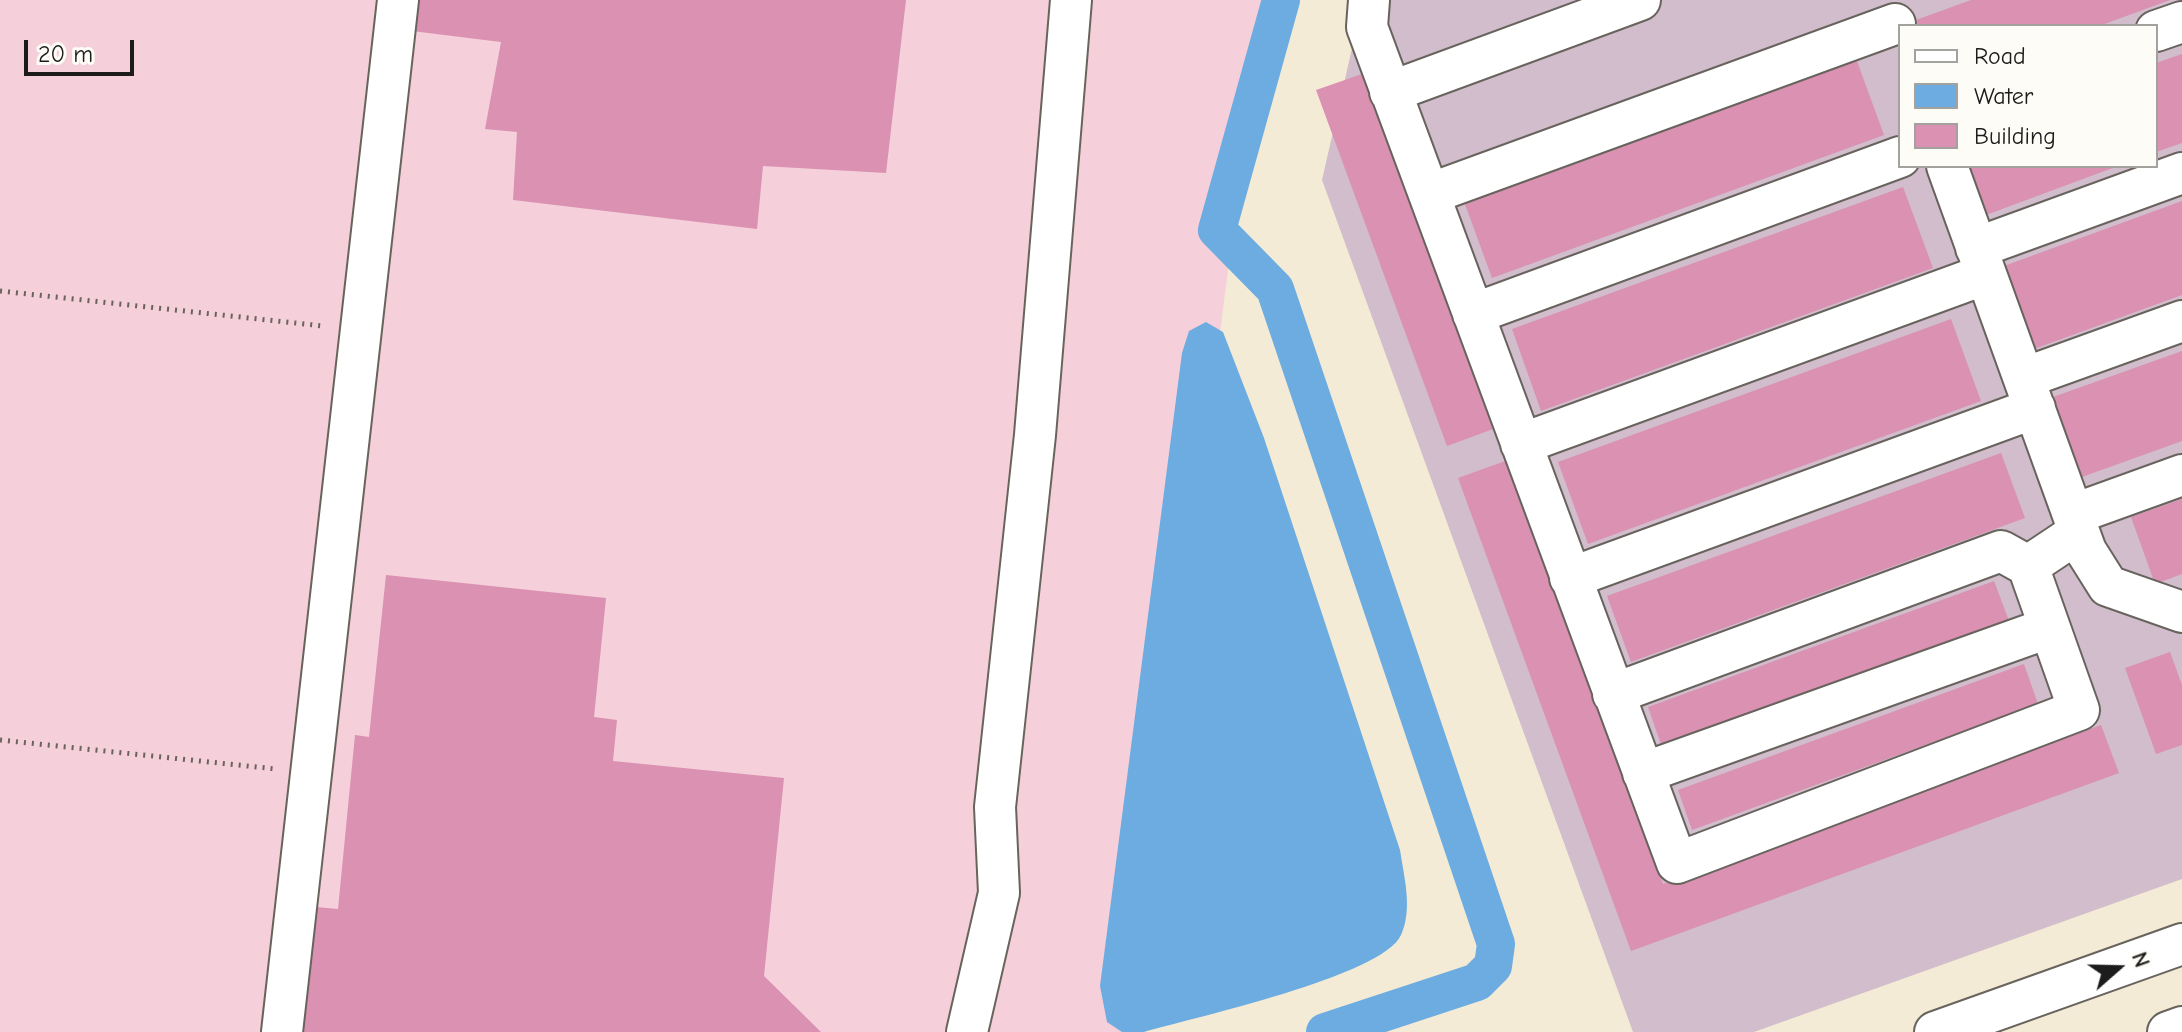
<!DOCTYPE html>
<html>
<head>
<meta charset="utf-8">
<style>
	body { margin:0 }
	#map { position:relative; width:2182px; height:1032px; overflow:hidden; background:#f4ebd6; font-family:"Comic Neue",sans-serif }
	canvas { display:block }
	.legend { position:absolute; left:1898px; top:24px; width:260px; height:144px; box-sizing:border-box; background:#fdfcf7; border:2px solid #a3a29f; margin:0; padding:10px 14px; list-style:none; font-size:24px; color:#1c1c1c }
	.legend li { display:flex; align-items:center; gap:16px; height:40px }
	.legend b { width:40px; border:2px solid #a3a29f }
	.north { position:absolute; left:2078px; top:928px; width:80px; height:80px; -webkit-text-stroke:6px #fdfcf7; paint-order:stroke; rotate:70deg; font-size:22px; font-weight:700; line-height:32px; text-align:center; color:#1c1c1c }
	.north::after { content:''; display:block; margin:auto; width:28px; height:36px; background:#1c1c1c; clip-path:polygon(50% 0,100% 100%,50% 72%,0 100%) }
	.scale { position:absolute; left:24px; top:40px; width:110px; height:36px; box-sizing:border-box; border:4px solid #1c1c1c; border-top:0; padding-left:10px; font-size:24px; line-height:28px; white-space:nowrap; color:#1c1c1c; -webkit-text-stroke:6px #fdfcf7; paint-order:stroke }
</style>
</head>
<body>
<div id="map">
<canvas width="2182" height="1032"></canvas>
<ul class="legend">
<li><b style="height:10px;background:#fff"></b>Road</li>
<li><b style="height:22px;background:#6cace0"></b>Water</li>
<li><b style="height:22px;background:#da91b2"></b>Building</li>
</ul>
<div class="north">N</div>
<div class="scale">20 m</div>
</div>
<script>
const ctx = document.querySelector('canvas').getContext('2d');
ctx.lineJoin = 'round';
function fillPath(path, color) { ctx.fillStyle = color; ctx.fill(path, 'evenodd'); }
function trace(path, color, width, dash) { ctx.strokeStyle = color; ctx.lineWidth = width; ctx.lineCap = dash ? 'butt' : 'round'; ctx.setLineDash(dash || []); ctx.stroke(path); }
const built = new Path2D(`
	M0,0H1262L1132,1032H0Z`);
const industrial = new Path2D(`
	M1363,0H2182V879L1754,1032H1633L1322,180ZM1900,26H2156V166H1900Z`);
const water = new Path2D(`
	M1206,322L1223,332L1264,438L1400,850C1404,877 1413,909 1401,935C1383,976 1192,1018 1144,1032H1122L1107,1022L1100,986L1182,353L1189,331Z`);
const canal = new Path2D(`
	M1281,0L1217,230L1275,289L1496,944L1493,966L1477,982L1325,1032`);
const building = new Path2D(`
	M415,0H906L886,173L763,166L757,229L513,200L517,132L485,129L501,42L412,31Z
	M1971,0H2170L2099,26H1918L1916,20Z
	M1854,53L1884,135L1492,278L1462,196Z
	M2182,54V143L2156,152V63Z
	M1365,73L1496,428L1447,446L1316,90Z
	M1968,166H2118L1986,215Z
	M1903,187L1933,268L1541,411L1512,329Z
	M2182,201V295L2034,349L2004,266Z
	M1951,319L1981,401L1588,544L1558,462Z
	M2182,351V441L2082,477L2053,397Z
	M2001,453L2025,518L1631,662L1607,596Z
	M1508,460L1663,884L2101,725L2119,773L1631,951L1458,478Z
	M2182,499V574L2155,584L2131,517Z
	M386,575L606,598L594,717L617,720L613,761L784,778L764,976L821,1032H303L316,907L338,909L355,735L369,737Z
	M1994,581L2011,626L1664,753L1648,707Z
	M2170,652L2182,685V745L2156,754L2125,668Z
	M2024,664L2038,704L1692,830L1678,790Z`);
const path = new Path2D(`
	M0,291L323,326
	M0,740L276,769`);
const minor = new Path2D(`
	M1369,0L1367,27L1677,863L2079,710L2028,566L2079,532
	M2156,31L2182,22
	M1390,92L1640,0
	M1947,166L2086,551L2108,586L2182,612
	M1429,194L1895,24
	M1976,248L2182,173
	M1473,314L1900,157
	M2024,378L2182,321
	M1521,444L1986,274
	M2074,514L2182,475
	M1570,578L2035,408
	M1613,694L2001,551L2028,566
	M1643,773L2048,628
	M282,1032L398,0
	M967,1032L999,893L995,807L1035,435L1071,0
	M1935,1032L2182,944
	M2168,1032L2182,1027`);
fillPath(built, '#f5cfda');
fillPath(industrial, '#d1bdcb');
fillPath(water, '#6cace0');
trace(canal, '#6cace0', 38);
fillPath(building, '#da91b2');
trace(minor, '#68645d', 44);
trace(path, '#68645d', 5, [2, 6]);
trace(minor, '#fff', 40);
</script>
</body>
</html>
